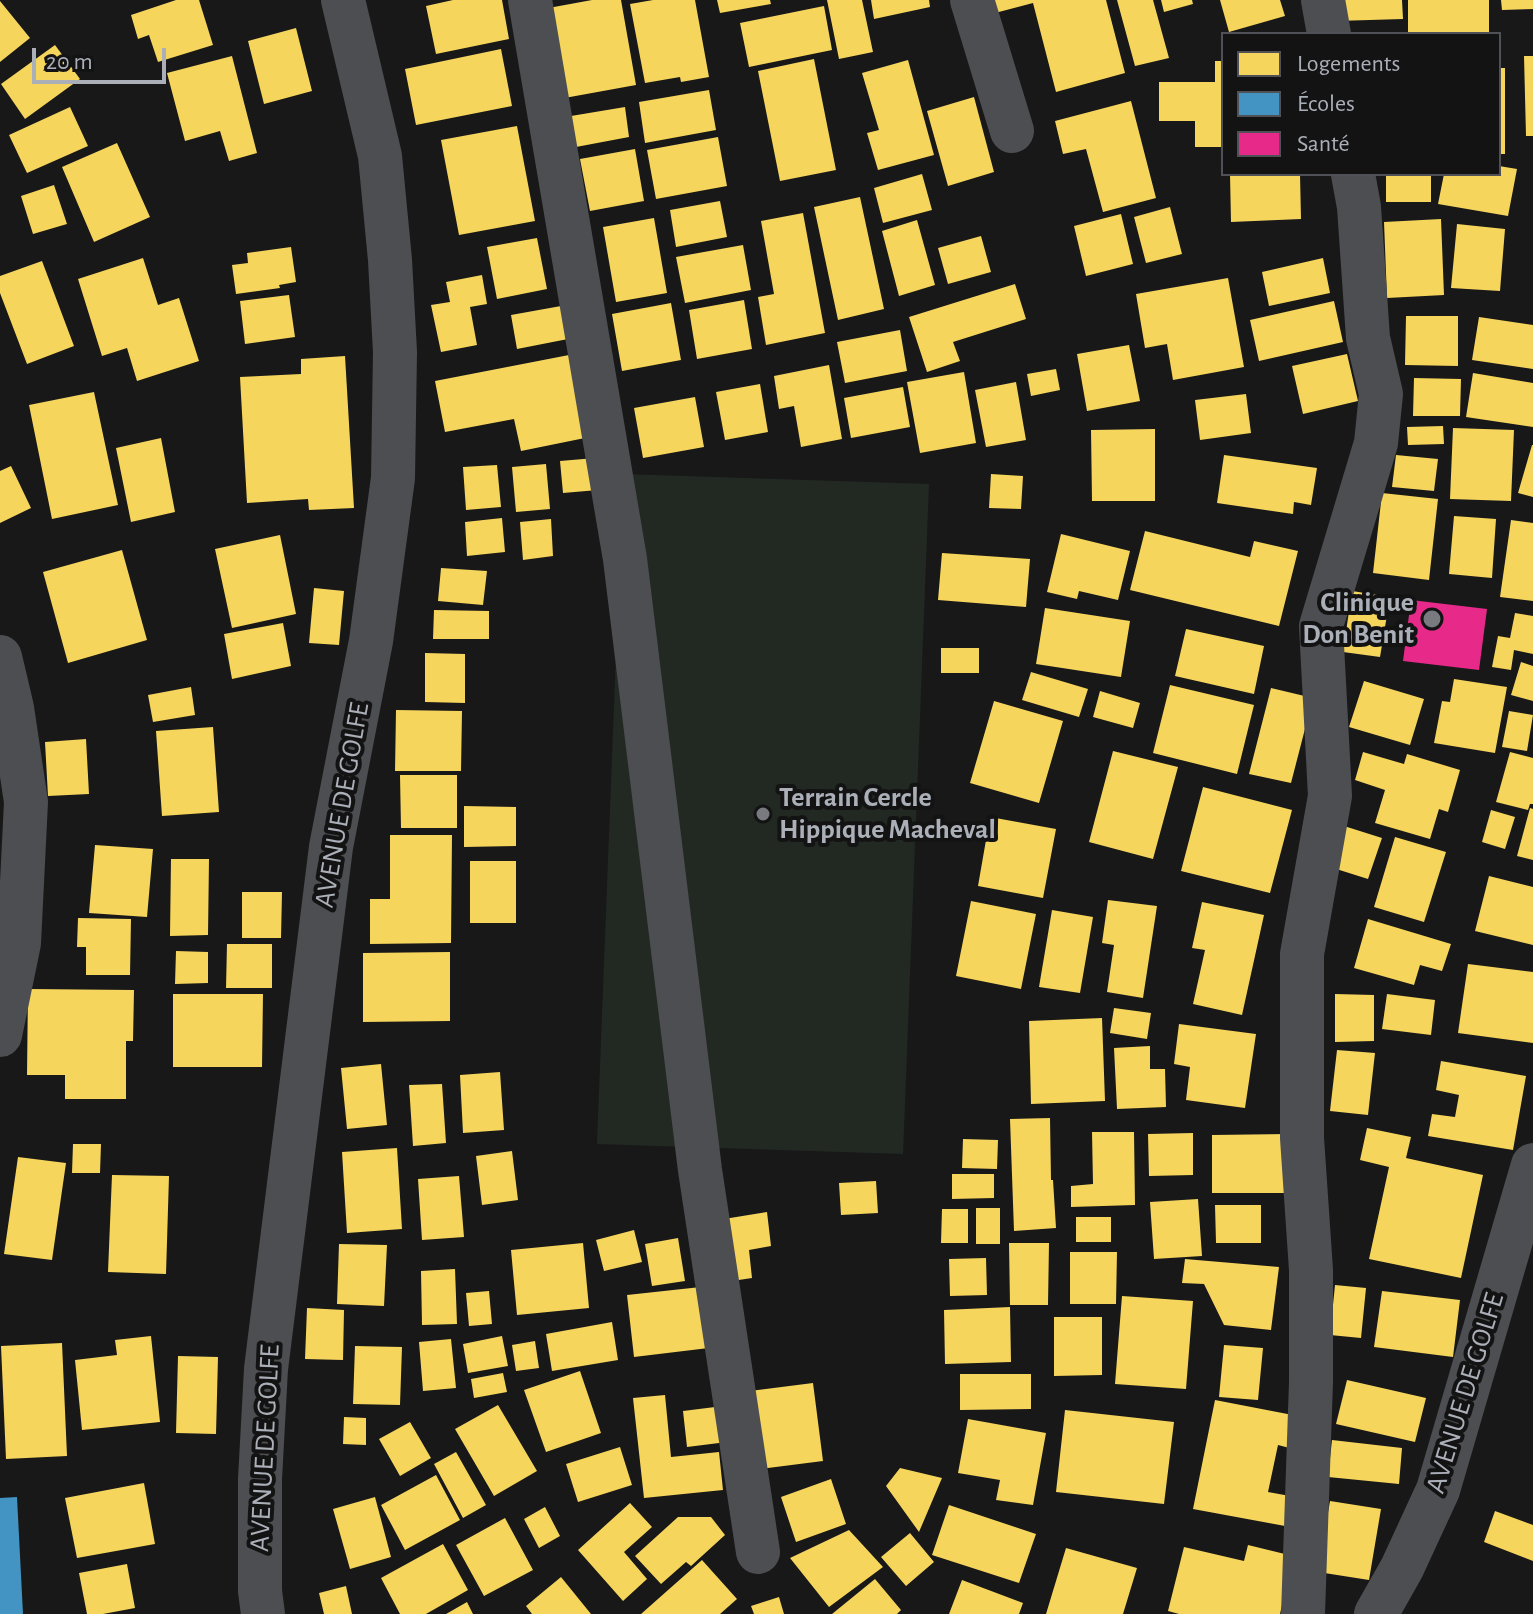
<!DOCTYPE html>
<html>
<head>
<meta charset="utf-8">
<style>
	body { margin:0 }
	#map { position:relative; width:1533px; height:1614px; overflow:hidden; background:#181819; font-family:"Alegreya Sans",sans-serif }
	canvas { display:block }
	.legend { position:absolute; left:1221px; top:32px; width:280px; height:144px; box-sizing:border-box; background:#131314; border:2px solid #505156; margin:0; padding:10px 14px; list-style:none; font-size:24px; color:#abafb8 }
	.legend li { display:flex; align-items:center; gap:16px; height:40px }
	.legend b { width:40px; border:2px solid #505156 }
	.scale { position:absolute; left:32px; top:48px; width:134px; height:36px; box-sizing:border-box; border:4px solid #abafb8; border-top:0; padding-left:10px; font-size:24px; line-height:28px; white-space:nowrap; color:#abafb8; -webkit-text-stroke:6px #131314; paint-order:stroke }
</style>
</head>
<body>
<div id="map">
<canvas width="1533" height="1614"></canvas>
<ul class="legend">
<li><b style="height:22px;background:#f6d55c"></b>Logements</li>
<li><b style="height:22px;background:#4393c3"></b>Écoles</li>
<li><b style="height:22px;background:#e7298a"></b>Santé</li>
</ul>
<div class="scale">20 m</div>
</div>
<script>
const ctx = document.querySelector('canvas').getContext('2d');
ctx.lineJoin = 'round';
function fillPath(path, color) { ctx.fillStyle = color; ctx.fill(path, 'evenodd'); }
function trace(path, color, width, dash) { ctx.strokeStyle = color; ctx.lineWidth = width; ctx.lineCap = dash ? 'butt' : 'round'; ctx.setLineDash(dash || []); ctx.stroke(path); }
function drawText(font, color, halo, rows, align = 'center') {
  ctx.font = font + ' "Alegreya Sans",sans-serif'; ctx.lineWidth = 8; ctx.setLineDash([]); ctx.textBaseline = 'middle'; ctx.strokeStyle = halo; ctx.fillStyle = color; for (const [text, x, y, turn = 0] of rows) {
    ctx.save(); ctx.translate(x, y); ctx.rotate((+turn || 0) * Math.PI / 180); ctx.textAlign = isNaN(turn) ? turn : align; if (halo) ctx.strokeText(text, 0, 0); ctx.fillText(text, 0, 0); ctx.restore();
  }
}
const green = new Path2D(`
	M623,474L929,484L903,1154L597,1144Z`);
const homes = new Path2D(`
	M176,0H199L213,45L158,62L149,35L138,39L131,15Z
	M453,0H502L509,39L436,54L426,6Z
	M592,0H621L636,85L559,99L543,9Z
	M653,0H695L709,77L681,82L680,77L645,83L630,4Z
	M717,0H770L771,4L720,13Z
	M827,0H862L873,52L839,59Z
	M871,0H929L930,7L874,19Z
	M992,0H1106L1125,73L1056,92L1033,3L995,13Z
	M1117,0H1153L1169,58L1135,66Z
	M1161,0H1192L1193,4L1164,12Z
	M1220,0H1280L1285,16L1229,32Z
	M1335,0H1402L1403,19L1336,21Z
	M1408,0H1489V32H1408Z
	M1501,0H1533V9L1502,10Z
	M0,1L30,38L0,62Z
	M824,6L832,50L749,67L740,23Z
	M296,28L312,91L264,104L248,41Z
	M55,45L80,79L25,119L1,84Z
	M501,49L512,106L416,125L405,69Z
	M232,56L257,153L229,161L220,131L185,141L167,73Z
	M1524,56H1533V136H1526Z
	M814,59L836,170L780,181L758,71Z
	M908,60L934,155L878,170L867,133L879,130L862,73Z
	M1215,61H1223V147H1195V121H1159V82H1215Z
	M1499,68H1505V154H1499Z
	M709,90L716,130L645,143L639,102Z
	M974,97L994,172L948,186L927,111Z
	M1131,101L1156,198L1103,212L1086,149L1063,154L1055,121Z
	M70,107L88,146L27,173L9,135Z
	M625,107L629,137L576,147L571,116Z
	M517,126L535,221L459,235L441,140Z
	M718,137L727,186L656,199L647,150Z
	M117,143L150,217L94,242L62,167Z
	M635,149L644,201L590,211L580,159Z
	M1499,166L1517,169L1508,216L1438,204L1444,174H1499Z
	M922,174L932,210L883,223L874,188Z
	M1230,174H1300L1301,219L1231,222Z
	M1386,174H1431V202H1386Z
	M54,185L67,224L33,234L21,196Z
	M860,197L884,309L838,320L814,207Z
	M720,201L727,237L676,247L670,210Z
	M1170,207L1182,254L1146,263L1134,217Z
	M803,213L825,333L766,345L758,297L774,294L761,221Z
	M1121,214L1133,264L1086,276L1074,226Z
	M654,218L667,293L616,302L603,227Z
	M1441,219L1444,295L1387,298L1384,222Z
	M917,220L935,285L899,296L882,231Z
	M1457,224L1505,229L1500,291L1451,288Z
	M981,236L991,272L948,284L938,248Z
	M537,238L547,289L497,299L487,247Z
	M743,245L751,290L685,303L676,257Z
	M291,247L296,282L279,285L280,288L236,294L232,265L248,263L247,253Z
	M143,258L158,305L179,298L199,361L137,381L127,348L102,356L78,279Z
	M1323,258L1330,293L1269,306L1262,272Z
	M42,261L74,346L27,364L0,293V276Z
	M482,275L487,304L470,307L477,345L441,352L431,305L450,302L446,282Z
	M1228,278L1244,367L1173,380L1167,344L1145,348L1136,294Z
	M1015,284L1026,319L953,342L960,361L927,372L909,317Z
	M289,295L295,337L245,344L240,301Z
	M744,300L752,349L697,359L689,310Z
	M1334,301L1343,342L1259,361L1250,320Z
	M671,303L681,360L622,371L612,314Z
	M561,306L568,339L517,349L511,315Z
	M1406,316H1458V366L1405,365Z
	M1479,317L1533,325V369L1472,360Z
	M900,330L907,371L845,383L837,342Z
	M1129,345L1140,401L1087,411L1077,354Z
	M1347,354L1358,401L1303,414L1292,366Z
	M569,355L585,438L521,451L514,419L445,432L435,381Z
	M345,356L354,508L309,510L308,499L247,503L240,377L301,374V359Z
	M829,365L842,439L801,447L794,406L779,409L774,376Z
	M1056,369L1060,390L1031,396L1027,374Z
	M964,372L976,443L920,453L907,382Z
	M1473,373L1533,383V427L1466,417Z
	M1414,378L1461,379L1460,416H1413Z
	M1016,382L1026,440L986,447L975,390Z
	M760,384L768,432L725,440L716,392Z
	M903,387L910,427L851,438L844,398Z
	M94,392L118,505L52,519L29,405Z
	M1246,394L1251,433L1200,440L1195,400Z
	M695,397L704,447L643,458L634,408Z
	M1443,426L1444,444L1408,445L1407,427Z
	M1453,428L1514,430L1511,501L1450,499Z
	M1155,429V501H1092L1091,430Z
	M161,438L175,512L131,522L116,448Z
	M1532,445H1533V497L1518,493Z
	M1224,455L1317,468L1311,505L1294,502L1293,514L1217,503Z
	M1396,455L1438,459L1434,491L1392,487Z
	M595,458L598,490L563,493L560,461Z
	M546,464L550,509L516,512L512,467Z
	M497,465L501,507L466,510L463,467Z
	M11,466L31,508L0,523V471Z
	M991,474L1023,476L1021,509L989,508Z
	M1382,493L1438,499L1429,580L1373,573Z
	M1454,516L1496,519L1492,578L1449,574Z
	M502,518L505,552L467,556L465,522Z
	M551,519L553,556L523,560L520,522Z
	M1511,520L1533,523V601L1500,597Z
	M1145,531L1250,557L1254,541L1298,551L1279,626L1130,590Z
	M1061,534L1130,551L1118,600L1079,591L1077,599L1047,592Z
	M280,535L296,614L232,628L215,549Z
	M122,550L147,640L68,663L43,572Z
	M942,553L1030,559L1026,607L938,600Z
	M441,568L487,571L483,605L438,601Z
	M314,588L344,591L339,645L309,643Z
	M1352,591L1390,597L1380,657L1343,652Z
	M1045,608L1130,621L1121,677L1036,664Z
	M434,610L489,611V639H433Z
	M1515,613L1533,616V654L1514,650L1511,670L1492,667L1498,636L1510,638Z
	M283,623L291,666L232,679L224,634Z
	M1186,629L1264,646L1254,694L1175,676Z
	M941,648H979V673H941Z
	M425,653L465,654V703L425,702Z
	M1521,662L1533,666V701L1511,695Z
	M1031,672L1088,689L1079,717L1022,700Z
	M1454,679L1507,687L1495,753L1434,743L1442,701L1450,702Z
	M1364,681L1424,699L1410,745L1349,727Z
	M1170,685L1254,705L1237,774L1153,753Z
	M191,687L195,715L153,722L148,695Z
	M1271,688L1313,698L1291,783L1249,774Z
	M1100,691L1140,703L1133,728L1093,717Z
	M994,701L1063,721L1039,803L970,783Z
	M396,710L462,711L461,771H395Z
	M1509,711L1533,715L1527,751L1502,747Z
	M213,727L219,812L162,816L156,731Z
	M86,739L89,794L48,796L45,742Z
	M1113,751L1178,767L1153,859L1089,842Z
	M1363,752L1404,764L1407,754L1460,770L1448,812L1439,809L1430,839L1375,823L1385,790L1355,780Z
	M1510,752L1533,758V804H1530L1528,810L1496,802Z
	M400,775H457V828H401Z
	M1203,787L1292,810L1270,893L1181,871Z
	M464,806L516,807V846L464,847Z
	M1530,808L1533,809V860L1517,856Z
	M1491,810L1515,817L1505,849L1482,842Z
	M990,817L1056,829L1043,898L978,886Z
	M1344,826L1382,838L1368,879L1330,867Z
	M390,835H452L451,943L370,944V899H390Z
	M1395,837L1446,852L1424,922L1374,907Z
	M95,845L153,849L147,917L89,913Z
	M171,859H209L208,935L170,936Z
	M470,861H516V923H470Z
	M1489,876L1533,887V945L1475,931Z
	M242,892H282L281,938H242Z
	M1108,900L1157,906L1143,998L1107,992L1114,945L1102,943Z
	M971,901L1036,914L1021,989L956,976Z
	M1202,902L1264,915L1242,1015L1193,1004L1205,950L1192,948Z
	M1052,910L1093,917L1080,993L1039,987Z
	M78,918L131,919L130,975H86V947H77Z
	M1368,919L1451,944L1442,971L1420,965L1414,985L1354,968Z
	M227,944H272V988H226Z
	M176,951L208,952V983L175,984Z
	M450,952V1021L363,1022V953Z
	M1468,964L1533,972V1043L1458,1033Z
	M28,989L134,990L133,1041H126V1099H65V1075H27Z
	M173,994H263L262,1067H173Z
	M1335,994L1374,995V1041L1335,1042Z
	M1387,994L1435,1000L1431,1035L1382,1029Z
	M1114,1008L1151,1013L1147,1039L1110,1033Z
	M1102,1018L1105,1101L1031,1104L1029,1021Z
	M1179,1024L1256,1034L1245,1108L1186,1100L1190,1067L1174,1064Z
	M1150,1046V1069H1165L1166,1107L1117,1109L1114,1048Z
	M1337,1050L1375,1053L1368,1115L1330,1111Z
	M1441,1061L1526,1076L1513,1150L1428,1136L1432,1114L1455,1117L1459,1095L1436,1090Z
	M381,1064L387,1125L347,1129L341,1068Z
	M500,1072L504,1130L463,1133L460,1075Z
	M442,1084L446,1143L413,1146L409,1085Z
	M1050,1118L1051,1180H1053L1056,1228L1014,1231L1010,1119Z
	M1367,1128L1411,1137L1406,1158L1483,1175L1461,1278L1369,1259L1389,1167L1360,1160Z
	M1092,1132H1134L1135,1205L1071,1207V1186L1093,1184Z
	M1193,1133V1175L1149,1176L1148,1134Z
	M1288,1134V1193H1212V1135Z
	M963,1139L998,1140L997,1169L962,1168Z
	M73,1144H101L100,1173H72Z
	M397,1148L402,1229L347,1233L342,1152Z
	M512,1151L518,1200L482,1205L476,1156Z
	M18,1157L66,1163L52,1260L4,1254Z
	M952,1174H994V1198L952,1199Z
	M112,1175L169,1176L166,1274L108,1272Z
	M459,1176L464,1237L422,1240L418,1179Z
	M876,1181L878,1213L841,1215L839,1183Z
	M1198,1199L1202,1256L1154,1259L1150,1202Z
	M1215,1205H1261V1243H1216Z
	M976,1208H1000V1244H976Z
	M942,1209H968V1243H941Z
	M767,1212L771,1246L749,1250L752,1278L732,1281L724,1219Z
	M1076,1217H1111V1242H1076Z
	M634,1230L642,1262L604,1271L596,1240Z
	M678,1238L685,1281L652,1286L645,1244Z
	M583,1243L589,1308L517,1315L511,1250Z
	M1009,1243H1049L1048,1305H1010Z
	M339,1244L387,1245L384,1306L337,1304Z
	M1070,1252H1117L1116,1304H1070Z
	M986,1258L987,1295L950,1296L949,1259Z
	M1185,1259L1279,1267L1271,1330L1224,1325L1204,1284L1182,1283Z
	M455,1269L457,1324L422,1325L421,1271Z
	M1335,1285L1366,1288L1361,1338L1330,1335Z
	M710,1286L717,1347L634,1357L627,1295Z
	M489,1291L492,1324L469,1326L466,1293Z
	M1382,1291L1460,1300L1453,1357L1374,1347Z
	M1122,1296L1193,1301L1186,1389L1115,1384Z
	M1010,1307L1011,1362L945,1364L944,1310Z
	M307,1308L344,1310L343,1360L305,1359Z
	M1054,1317H1102V1375L1054,1376Z
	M612,1322L618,1360L552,1371L546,1334Z
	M151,1336L160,1422L82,1430L75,1360L117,1355L115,1340Z
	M502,1336L508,1366L468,1373L463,1344Z
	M451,1339L456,1388L423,1391L419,1342Z
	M535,1341L539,1368L516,1371L512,1345Z
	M62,1343L67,1456L6,1459L1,1346Z
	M1224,1345L1263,1348L1258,1400L1219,1397Z
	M355,1346L402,1347L400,1405L353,1404Z
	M178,1356L218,1357L216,1434L176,1433Z
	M580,1371L601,1433L546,1452L524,1390Z
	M503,1373L507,1392L474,1398L471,1379Z
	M960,1374H1031V1409L960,1410Z
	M1347,1380L1426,1398L1415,1442L1336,1424Z
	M813,1383L823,1461L760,1469L750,1391Z
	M665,1395L671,1457L719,1452L723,1490L644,1498L633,1398Z
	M1215,1400L1303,1417L1297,1450L1278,1445L1268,1492L1290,1496L1285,1526L1193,1509Z
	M498,1405L537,1471L494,1496L455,1429Z
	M723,1406L727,1442L687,1447L683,1411Z
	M1065,1410L1174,1422L1164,1504L1056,1492Z
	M344,1417L366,1418V1445L343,1444Z
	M968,1419L1046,1433L1033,1505L996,1500L1000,1480L958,1473Z
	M410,1422L431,1458L400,1476L379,1439Z
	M1332,1440L1402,1448L1399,1484L1328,1477Z
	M620,1447L632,1485L578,1502L566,1464Z
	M456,1452L486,1505L463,1518L434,1464Z
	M900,1468L942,1478L919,1532L886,1486Z
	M436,1475L460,1520L405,1550L381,1505Z
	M831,1479L846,1524L796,1542L781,1497Z
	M144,1483L155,1544L77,1558L65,1498Z
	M375,1497L391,1557L350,1569L333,1509Z
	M1330,1501L1381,1509L1369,1580L1318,1572Z
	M630,1503L652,1527L624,1552L647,1579L623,1601L578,1550Z
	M949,1505L1036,1534L1019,1583L932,1555Z
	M545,1507L560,1536L539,1548L524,1519Z
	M1495,1511L1533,1525V1561L1484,1542Z
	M678,1517H711L725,1535L691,1566L686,1562L661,1584L635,1556Z
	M505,1518L533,1570L484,1596L456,1545Z
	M849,1530L883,1567L829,1607L790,1558Z
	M910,1533L934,1562L906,1586L881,1557Z
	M443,1544L468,1590L426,1614H400L381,1578Z
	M1248,1545L1293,1556L1280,1614H1179L1168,1611L1184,1547L1244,1561Z
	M1066,1548L1137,1568L1123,1614H1046Z
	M702,1560L737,1599L720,1614H641Z
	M127,1564L135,1608L103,1614H87L79,1573Z
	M561,1577L591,1614H532L526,1606Z
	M875,1579L901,1610L897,1614H832Z
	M962,1580L1023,1603L1019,1614H949Z
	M346,1586L352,1614H324L319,1593Z
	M779,1597L784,1614H754L751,1606Z
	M467,1602L473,1614H446Z`);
const schools = new Path2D(`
	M17,1497L23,1614H0V1498Z`);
const health = new Path2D(`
	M1411,600L1487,609L1479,670L1403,661Z`);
const minor = new Path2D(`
	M530,0L625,559L700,1170L758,1552
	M972,0L1012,131
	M1323,0L1329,34
	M0,657L12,708L26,802L19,943L0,1035
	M263,1614L260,1591V1479L266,1369L331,847L371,641L393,478L395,352L390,260L380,156L343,0
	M1303,1614L1311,1382V1270L1302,1138V954L1330,796L1321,626L1376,443L1381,394L1368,338L1359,207L1353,174
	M1376,1614L1402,1568L1438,1490L1533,1165`);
const markers = [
	[1432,619,10,"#787a80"],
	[763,814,8,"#787a80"]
];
const poiNames = [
	["Clinique",1414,603],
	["Don Benit",1414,635],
	["Terrain Cercle",779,798,"left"],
	["Hippique Macheval",779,830,"left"]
];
const streetNames = [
	["AVENUE DE GOLFE",342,805,-80],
	["AVENUE DE GOLFE",1465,1393,-73],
	["AVENUE DE GOLFE",265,1448,-87]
];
fillPath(green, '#222923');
fillPath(homes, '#f6d55c');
fillPath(schools, '#4393c3');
fillPath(health, '#e7298a');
trace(minor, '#4d4e51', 44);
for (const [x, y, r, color] of markers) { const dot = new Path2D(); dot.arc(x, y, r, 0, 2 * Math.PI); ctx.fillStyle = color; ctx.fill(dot); trace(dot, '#131314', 3); }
drawText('bold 28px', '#abafb8', '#131314', poiNames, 'right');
drawText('28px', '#abafb8', '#131314', streetNames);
</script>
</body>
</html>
